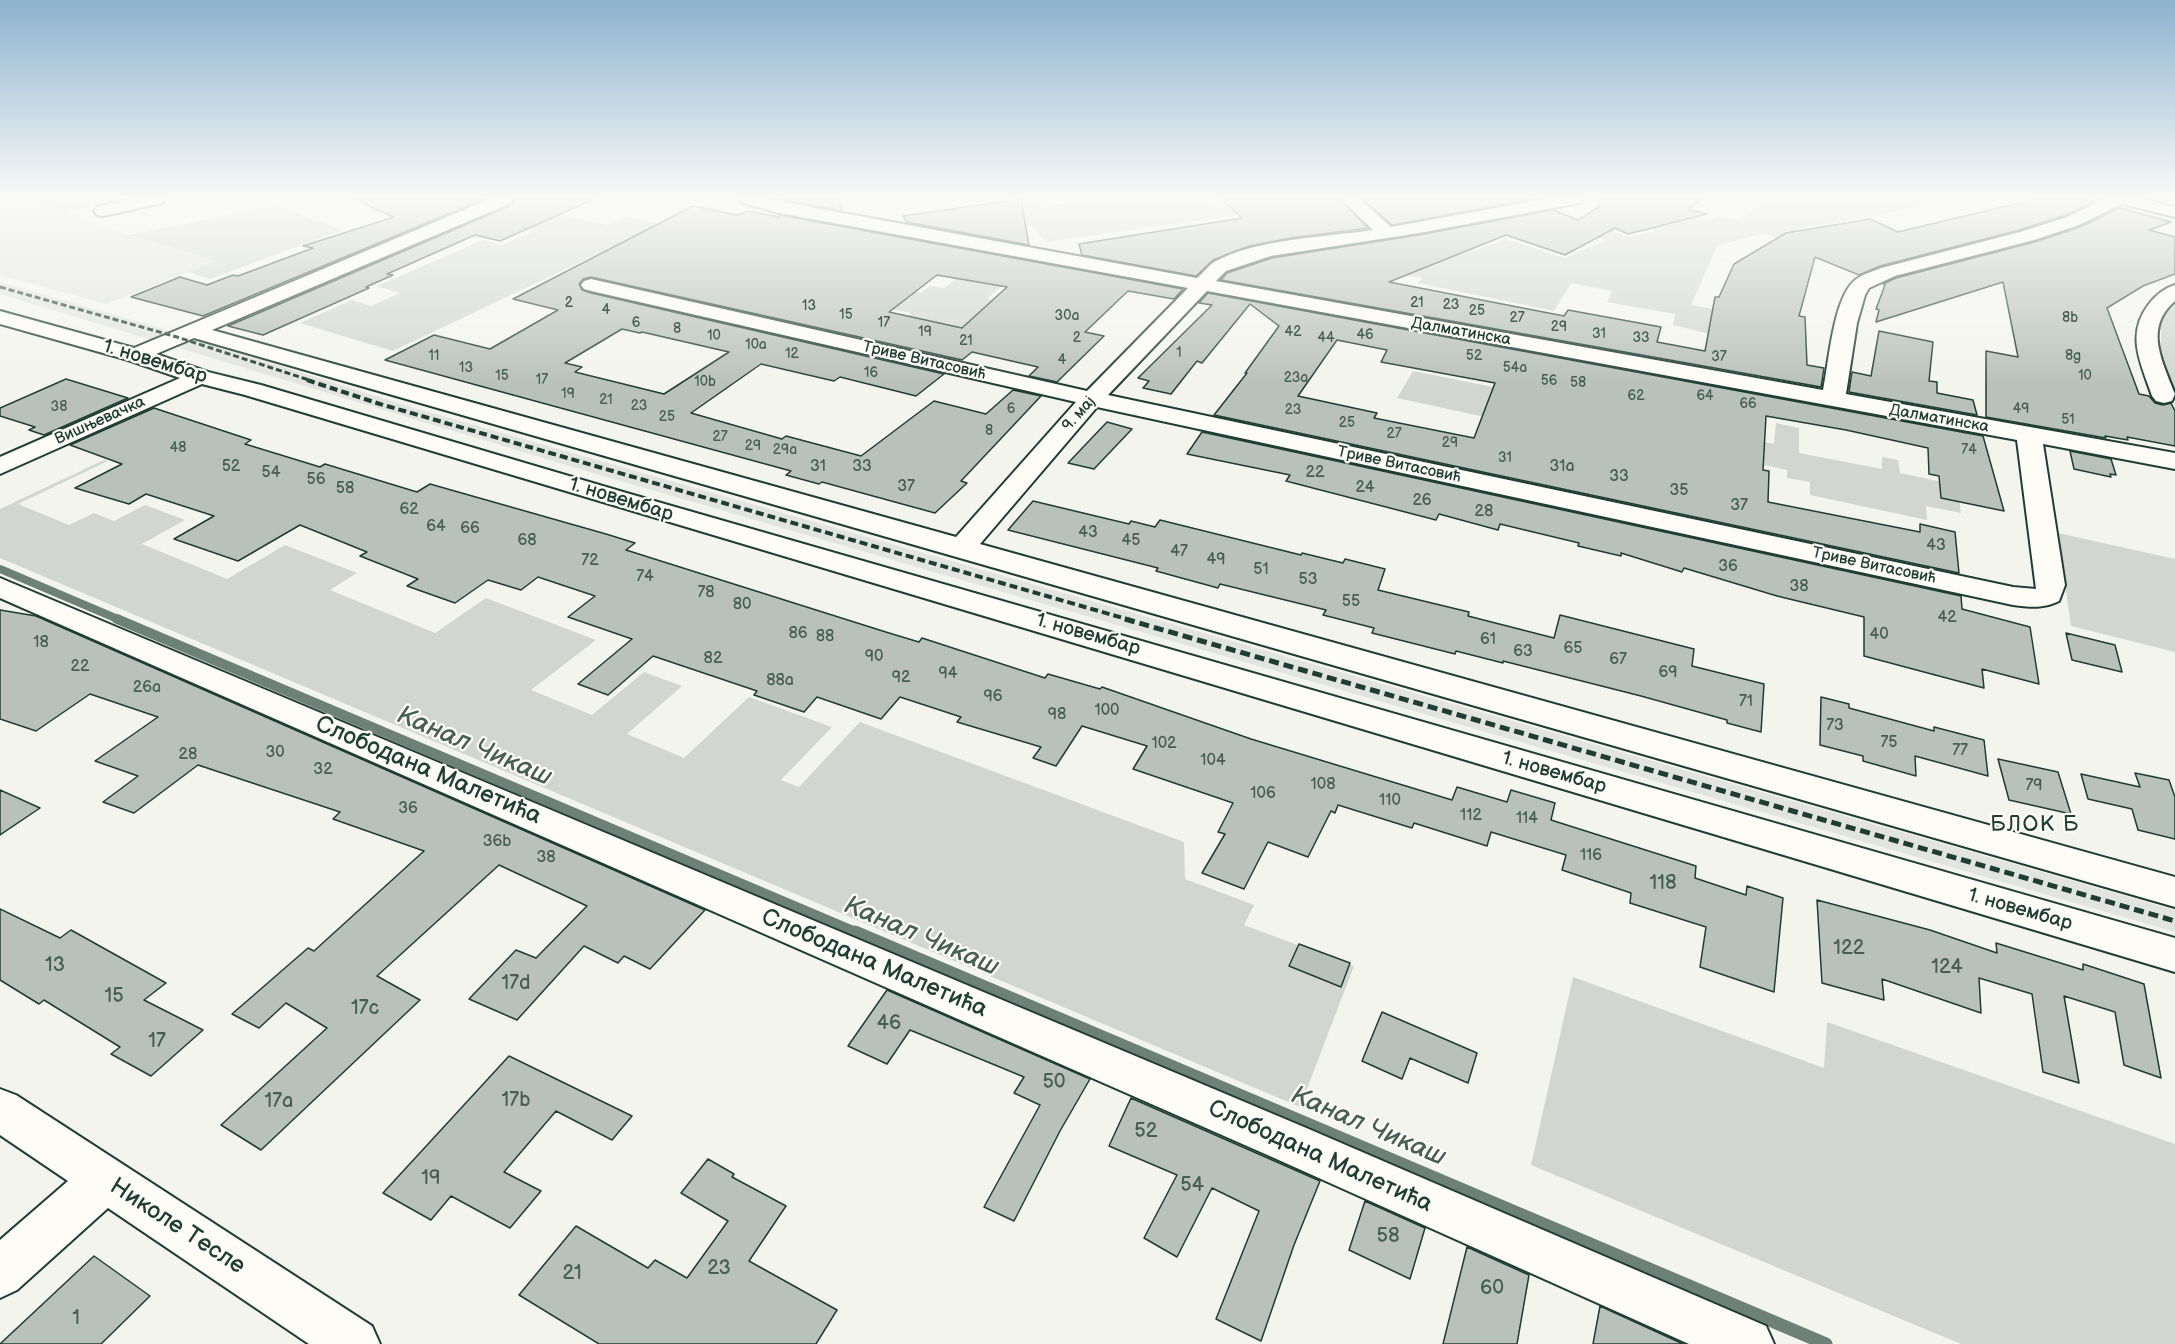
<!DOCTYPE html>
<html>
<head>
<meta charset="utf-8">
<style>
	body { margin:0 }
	canvas { display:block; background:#f4f4ef }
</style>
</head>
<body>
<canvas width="2175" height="1344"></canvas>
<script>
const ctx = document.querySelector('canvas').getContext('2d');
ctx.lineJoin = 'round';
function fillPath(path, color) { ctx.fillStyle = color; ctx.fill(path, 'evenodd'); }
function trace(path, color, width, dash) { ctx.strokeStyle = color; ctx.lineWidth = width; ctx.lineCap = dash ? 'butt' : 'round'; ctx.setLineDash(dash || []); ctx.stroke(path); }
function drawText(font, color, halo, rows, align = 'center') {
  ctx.font = font + ' "Balsamiq Sans",sans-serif'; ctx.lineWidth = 4.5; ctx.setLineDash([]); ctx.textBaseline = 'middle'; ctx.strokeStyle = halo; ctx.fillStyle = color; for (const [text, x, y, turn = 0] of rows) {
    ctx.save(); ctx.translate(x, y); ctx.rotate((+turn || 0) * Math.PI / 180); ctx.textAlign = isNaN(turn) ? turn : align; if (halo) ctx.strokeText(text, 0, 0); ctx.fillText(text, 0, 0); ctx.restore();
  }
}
const built = new Path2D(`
	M0,199H28L130,235L218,261L106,304L0,275Z
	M0,282L150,325L401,404L2175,910V932L586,471L0,294Z`);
const green = new Path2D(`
	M28,199H125L66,212Z
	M1031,199H1036L1043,206L1079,201L1078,199H1205L1215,207L1233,204L1245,214L1046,242L1031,225L1002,229L983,205Z
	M1771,199H1946L1873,216L1796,229L1821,240L1796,246L1764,233L1717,246L1691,305L1749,316L1743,342L1673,325L1675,314L1607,302L1612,291L1571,283L1554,311L1418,283L1422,278L1382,270C1423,262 1466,256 1505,239L1565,258L1606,240L1580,231L1597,226L1630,237L1656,231L1633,220L1662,214L1684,220L1692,216L1710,220L1719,216L1737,220Z
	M275,206L342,230L210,279L188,272L217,261L130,235Z
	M546,211L606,225L627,216L660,224L393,351L300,323L352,300L371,306L400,293L377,286L483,240L502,245L534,231L513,225Z
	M966,271L1010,279L987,299L1017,305L986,333L908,317L911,313L881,307L905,289L921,293L930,286L944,288Z
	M2175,302V388L2161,352V318Z
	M1413,371L1498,388L1485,417L1397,398Z
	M1776,423L1799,428V453L1882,469V457L1898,460L1900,473L1957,485L1961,513L1926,506L1927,520L1810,495V482L1787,478V470L1730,458L1733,436L1774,444Z
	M104,460L108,461L18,504L69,525L94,513L114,521L145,505L185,520L142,544L227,579L285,545L357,573L330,590L435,633L486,598L596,640L531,690L592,715L644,672L682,686L627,734L684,758L749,697L832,727L781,780L799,787L860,722L1184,842L1185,879L1254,905L1244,925L1354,966L1300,1107L0,558V509Z
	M2058,533L2175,559V652L2071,626Z
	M1573,977L1824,1068L1827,1022L2175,1144V1344H1961L1531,1165Z`);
const streamFar2 = new Path2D(`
	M0,569L120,620`);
const streamFar1 = new Path2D(`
	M117,619L858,933`);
const stream = new Path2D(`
	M855,932L1826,1344`);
const building = new Path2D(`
	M353,199H484L203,316L131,297L180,277L207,285L233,275L238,276L313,248L303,246L394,217Z
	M516,199H594L500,241L475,235L387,274L393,275L366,287L369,288L263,335L228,326L512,205Z
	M779,199H839L842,211Z
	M1021,199L1029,245L907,222L903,216Z
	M1222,199H1339L1368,228L1291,238L1249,246L1213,260L1196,276L1082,255L1079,244L1242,218Z
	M1363,199H1533L1392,225Z
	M1600,199H1704L1688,209L1707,214L1628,234L1615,228L1565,255L1506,235L1389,282L1564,316L1568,310L1661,327L1657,342L1705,351L1715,297H1719L1734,264L1786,233L1870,219L1898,232L2035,199H2088L2095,201L2066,215L2019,230L1880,266L1859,275L1815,257L1799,316L1805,317L1807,365L1824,368L1821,387L1221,280L1227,273L1272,258L1419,235L1553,210L1578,220L1599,207Z
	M693,206L738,215L747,211L779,217V215L1183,289L1174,299L1128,291L1085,332L1104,336L1057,382L1029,376L1038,367L972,352L962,360L591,277L583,279L579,284L582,290L591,293L944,374L916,396L840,377L834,381L761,364L691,413L782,439L786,436L861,456L934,401L986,414L1013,390L1041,396L961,481L967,483L935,513L822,482L819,484L786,475L791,471L385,360L434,335L490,349L558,310L513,299ZM937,275L1007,287L962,328L889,312ZM622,329L640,333L642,332L729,352L664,394L575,372L582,367L565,363Z
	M2120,208L2171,222L2149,230L2175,237V274L2143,286L2107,308L2139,394L2149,396L2155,403L2163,405L2171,403L2175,411V446L2127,437L2128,440L2105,436L2106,438L1986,417V351L2018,357L2003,282L1876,322L1879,310L1876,309L1885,285L1883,284L1896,278L2035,242L2080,227Z
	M1208,293L1983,436L2004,511L1941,498L1939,476L1929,474L1928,448L1846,430L1766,416L1763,470L1769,471L1768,502L1920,532V524L1955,532L1959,573L1214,415L1247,373H1245L1279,326L1250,304L1202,363L1197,361L1171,394L1143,388L1149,381L1138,378L1212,305L1199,303ZM1337,340L1387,350L1381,362L1495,383L1474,438L1374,418L1377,413L1298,396Z
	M1879,331L1933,342L1929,381L1937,382V393L1973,400L1977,415L1849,392L1852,372L1871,376Z
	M66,379L128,398L44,435L29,430L35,427L0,416V408Z
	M154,408L251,440L245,444L320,467L325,464L417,492L430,484L606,534L635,543L626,550L889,633L919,642L922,638L1045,678L1048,674L1100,689L1102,687L1251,739L1452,800L1457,787L1507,802L1511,790L1555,803L1551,820L1696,866L1695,878L1746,895L1747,886L1783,898L1774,992L1700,967L1706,927L1630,903L1631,893L1562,870L1566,855L1491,832L1487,846L1414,823L1412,828L1338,805L1335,813L1331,811L1308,857L1268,842L1244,889L1202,873L1225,834L1218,832L1233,803L1133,769L1147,746L1082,726L1056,766L1033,758L1041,747L957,722L961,717L900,697L881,719L817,697L804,712L754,695L757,691L653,656L608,695L578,684L632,639L568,617L595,596L538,577L521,590L488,580L455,603L407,586L418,579L360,556L367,552L300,525L238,561L174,539L214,516L146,494L129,504L75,488L122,464L70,445Z
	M1107,422L1132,429L1094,469L1068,463Z
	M1202,432L1961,596L1962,609L2030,627L2039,684L1982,669L1984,688L1864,656V617L1777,596L1684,568L1682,572L1621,553V556L1578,546L1579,543L1500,524L1498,530L1439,514L1436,520L1286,481L1290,475L1187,454Z
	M2070,451L2111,459L2116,475L2110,474L2111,477L2074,469Z
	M1033,501L1129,524L1131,521L1155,527L1160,520L1301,555L1302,553L1343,563L1345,559L1385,569L1378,590L1469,612L1468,616L1554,638L1560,615L1694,649L1692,666L1764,684L1761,732L1727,723V720L1641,696L1503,661V663L1456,651L1455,654L1372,633L1374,628L1323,615L1326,610L1220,584L1218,588L1156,571L1158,568L1008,530Z
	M0,610L36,616L705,910L650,969L624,956L618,963L584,946L517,1020L469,999L516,950L536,958L587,906L499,865L377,976L420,1000L261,1150L221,1125L327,1028L286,1003L259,1028L232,1014L308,948L314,951L424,851L333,819L340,812L198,765L134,813L103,802L138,776L95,761L158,717L90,694L36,731L0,719Z
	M2066,633L2115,645L2122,672L2072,660Z
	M1821,697L1849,704V708L1934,731V727L1984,740L1988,776L1915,756L1916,776L1863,761V756L1820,745Z
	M1998,759L2058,772L2071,814L2009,800Z
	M2135,773L2169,780L2175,797V839L2138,830L2132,809L2088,799L2081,774L2140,787Z
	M0,790L40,808L0,835Z
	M1817,900L1930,930L1997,953L1996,943L2083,970V964L2144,984L2161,1078L2124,1065L2115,1012L2064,996L2079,1083L2043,1072L2032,994L1979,978L1981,1013L1882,979L1884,1000L1822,983Z
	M0,909L60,938L71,930L166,983L144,1000L203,1030L151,1076L111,1054L120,1047L44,1000L39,1004L0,980Z
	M1299,944L1350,963L1341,987L1289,966Z
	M887,990L1090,1079L1060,1131L1014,1221L984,1207L1040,1105L1014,1093L1024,1077L910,1030L887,1064L848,1046Z
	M1382,1012L1477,1053L1468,1083L1410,1058L1402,1079L1362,1061Z
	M509,1056L632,1116L612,1140L556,1111L504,1172L541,1191L510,1228L451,1196L431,1220L383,1193Z
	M1131,1098L1320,1181L1294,1245L1261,1341L1216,1319L1259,1211L1212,1188L1177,1257L1144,1238L1177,1175L1109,1146Z
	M708,1159L734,1174L732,1177L786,1206L749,1261L837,1310L816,1344H599L519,1295L576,1226L648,1268L655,1260L687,1278L728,1221L681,1193Z
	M1365,1201L1425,1228L1410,1279L1349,1250Z
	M1467,1247L1529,1275L1517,1344H1443Z
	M94,1256L150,1296L101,1344H0Z
	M1600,1306L1683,1344H1593Z`);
const street = new Path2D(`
	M133,199H165L162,203L103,216L97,215L94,211L97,207Z
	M490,199H514L511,203L212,330L956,537L1076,402L591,291L584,289L581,285L584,281L591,279L1087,391L1188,288L779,213L743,203L740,199H767L1197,278C1203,273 1208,266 1214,262C1255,239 1326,237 1373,230L1341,199H1360L1391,227L1545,199H1583L1580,203L1574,204L1419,233L1271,256L1226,271L1216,281L1823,390C1829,361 1833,304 1852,283C1859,275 1871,272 1881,268L2020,232L2067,217L2105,199H2143L2175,207V217L2122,204L2079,225L2034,240L1895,276L1869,288L1865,295L1857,323L1846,394L2175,453V469L2043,444L2065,585L2059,601C2043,609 2030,607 2013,605L1097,407L980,544L2175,877V907L194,338L156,354L208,372L261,385L623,492L2175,938V972L245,395L202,384L0,474V457L180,378L128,360L0,324V311L134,348ZM1207,291L2017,440L2036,589L2013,587L1108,395Z
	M2175,285V301C2143,328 2163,362 2175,394L2172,401L2164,403L2156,401L2152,396C2141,363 2125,335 2149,304C2156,295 2165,288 2175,285Z
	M0,578L1304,1127L1766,1326L1774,1344H1689L1272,1157L0,598Z
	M0,1089L16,1095L372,1326L380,1344H309L108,1208L17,1290L0,1298V1240L68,1181L0,1135Z`);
const railFar2 = new Path2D(`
	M0,287L177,337L312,381`);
const railFar1 = new Path2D(`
	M307,380L380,404L1130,620`);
const rail = new Path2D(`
	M1125,619L2175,921`);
const farNumbernames = [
	["2",569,303],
	["21",1417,303],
	["23",1451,305],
	["13",809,306],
	["4",606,310],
	["25",1477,311],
	["15",846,315],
	["30a",1067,316],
	["27",1517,318],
	["8b",2070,318],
	["6",636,323],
	["17",884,323],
	["29",1559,327],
	["8",677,329],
	["19",925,332],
	["42",1293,332],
	["31",1599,334],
	["46",1365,335],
	["10",714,336],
	["2",1077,338],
	["44",1326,338],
	["33",1641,338],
	["21",966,341],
	["10a",756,345],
	["1",1179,353],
	["12",792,354],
	["11",434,356],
	["52",1474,356],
	["8g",2073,356],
	["37",1719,357],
	["4",1062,360],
	["13",466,368],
	["54a",1515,368],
	["16",871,373],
	["15",502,376],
	["10",2085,376],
	["23a",1296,378],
	["17",542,380],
	["56",1549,381],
	["10b",705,382],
	["58",1578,383],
	["19",568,394],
	["62",1636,396],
	["64",1705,396],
	["21",606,400],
	["66",1748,404],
	["23",639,406],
	["38",59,407],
	["6",1011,409],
	["49",2021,409],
	["23",1293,410],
	["25",667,417],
	["51",2068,420],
	["25",1347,423],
	["8",989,431],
	["27",1394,434],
	["27",720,437],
	["29",1450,443],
	["29",753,446],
	["48",178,448],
	["29a",785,450],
	["74",1969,450],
	["31",1505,458]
];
const farStreetnames = [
	["Далматинска",1461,332,10],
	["Триве Витасовић",924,361,13],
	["9. мај",1079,414,-48],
	["Далматинска",1939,419,10],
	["Вишњевачка",100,421,-24],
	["Триве Витасовић",1399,465,12],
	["Триве Витасовић",1874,566,12]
];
const numberNames = [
	["52",231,467],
	["31",818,467],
	["33",862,467],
	["31a",1562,467],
	["54",271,473],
	["22",1315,473],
	["33",1619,477],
	["56",316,480],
	["37",906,487],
	["24",1365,488],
	["58",345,489],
	["35",1679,491],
	["26",1422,501],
	["37",1739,506],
	["62",409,510],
	["28",1484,512],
	["64",436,527],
	["66",470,529],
	["43",1088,533],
	["68",527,541],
	["45",1131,541],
	["43",1936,546],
	["47",1179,552],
	["49",1216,560],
	["72",590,561],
	["36",1728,567],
	["51",1261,570],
	["74",645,577],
	["53",1308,580],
	["38",1799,587],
	["78",706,593],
	["55",1351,602],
	["80",742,605],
	["42",1947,618],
	["86",798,634],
	["40",1879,635],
	["88",825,637],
	["61",1488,640],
	["18",41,643],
	["65",1573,649],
	["63",1523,652],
	["90",874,657],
	["82",713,659],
	["67",1618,660],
	["22",80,667],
	["69",1668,673],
	["94",948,674],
	["92",901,678],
	["88a",780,681],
	["26a",147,688],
	["96",993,697],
	["71",1746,702],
	["100",1107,711],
	["98",1057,715],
	["73",1835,726],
	["75",1889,743],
	["102",1164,744],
	["77",1960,751],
	["30",275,753],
	["28",188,755],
	["104",1213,761],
	["32",323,770],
	["108",1323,785],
	["79",2034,786],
	["106",1263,794],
	["110",1390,801],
	["36",408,809],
	["112",1471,816],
	["114",1527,819],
	["36b",497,842],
	["116",1591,856],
	["38",546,858]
];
const streetNames = [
	["1. новембар",155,362,17],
	["1. новембар",621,500,17],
	["1. новембар",1088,635,16],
	["1. новембар",1554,773,16],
	["1. новембар",2020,910,16]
];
const nearNumbernames = [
	["118",1663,884],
	["122",1849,949],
	["13",55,966],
	["124",1947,968],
	["17d",516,984],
	["15",114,997],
	["17c",365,1009],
	["46",889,1024],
	["17",157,1042],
	["50",1054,1083],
	["17b",516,1101],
	["17a",279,1102],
	["52",1146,1132],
	["19",431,1179],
	["54",1192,1186],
	["58",1388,1237],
	["23",719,1269],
	["21",572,1274],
	["60",1492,1289],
	["1",76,1319]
];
const quarterNames = [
	["БЛОК Б",2035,825]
];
const nearStreetnames = [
	["Слободана Малетића",428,771,23],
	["Слободана Малетића",874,964,23],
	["Слободана Малетића",1320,1157,24],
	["Николе Тесле",177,1227,33]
];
const nearWaternames = [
	["Канал Чикаш",474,747,23],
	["Канал Чикаш",921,937,23],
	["Канал Чикаш",1368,1127,23]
];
fillPath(built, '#e2e5df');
fillPath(green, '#d1d6d1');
trace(streamFar2, '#6e8179', 8);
trace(streamFar1, '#6e8179', 10);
trace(stream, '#6e8179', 13);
fillPath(building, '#b9c1bb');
trace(building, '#1f3d34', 1.5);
trace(street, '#1f3d34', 4);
fillPath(street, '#fdfcf7');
trace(railFar2, '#1f3d34', 3, [6, 3]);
trace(railFar1, '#1f3d34', 4, [8, 4]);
trace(rail, '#1f3d34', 5, [10, 5]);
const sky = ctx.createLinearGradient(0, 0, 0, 387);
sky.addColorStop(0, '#8cb2ce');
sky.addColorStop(0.51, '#fafaf8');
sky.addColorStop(1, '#fafaf800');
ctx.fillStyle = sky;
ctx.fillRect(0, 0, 2175, 387);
drawText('14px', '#465e56', null, farNumbernames);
drawText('16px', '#1f3d34', '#fdfcf7', farStreetnames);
drawText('16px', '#465e56', null, numberNames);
drawText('20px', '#1f3d34', '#fdfcf7', streetNames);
drawText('20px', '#465e56', null, nearNumbernames);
ctx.letterSpacing = '1.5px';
drawText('22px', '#1f3d34', '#fdfcf7', quarterNames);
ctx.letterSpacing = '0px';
drawText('24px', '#1f3d34', '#fdfcf7', nearStreetnames);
drawText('italic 26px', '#475f56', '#fdfcf7', nearWaternames);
</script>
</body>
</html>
